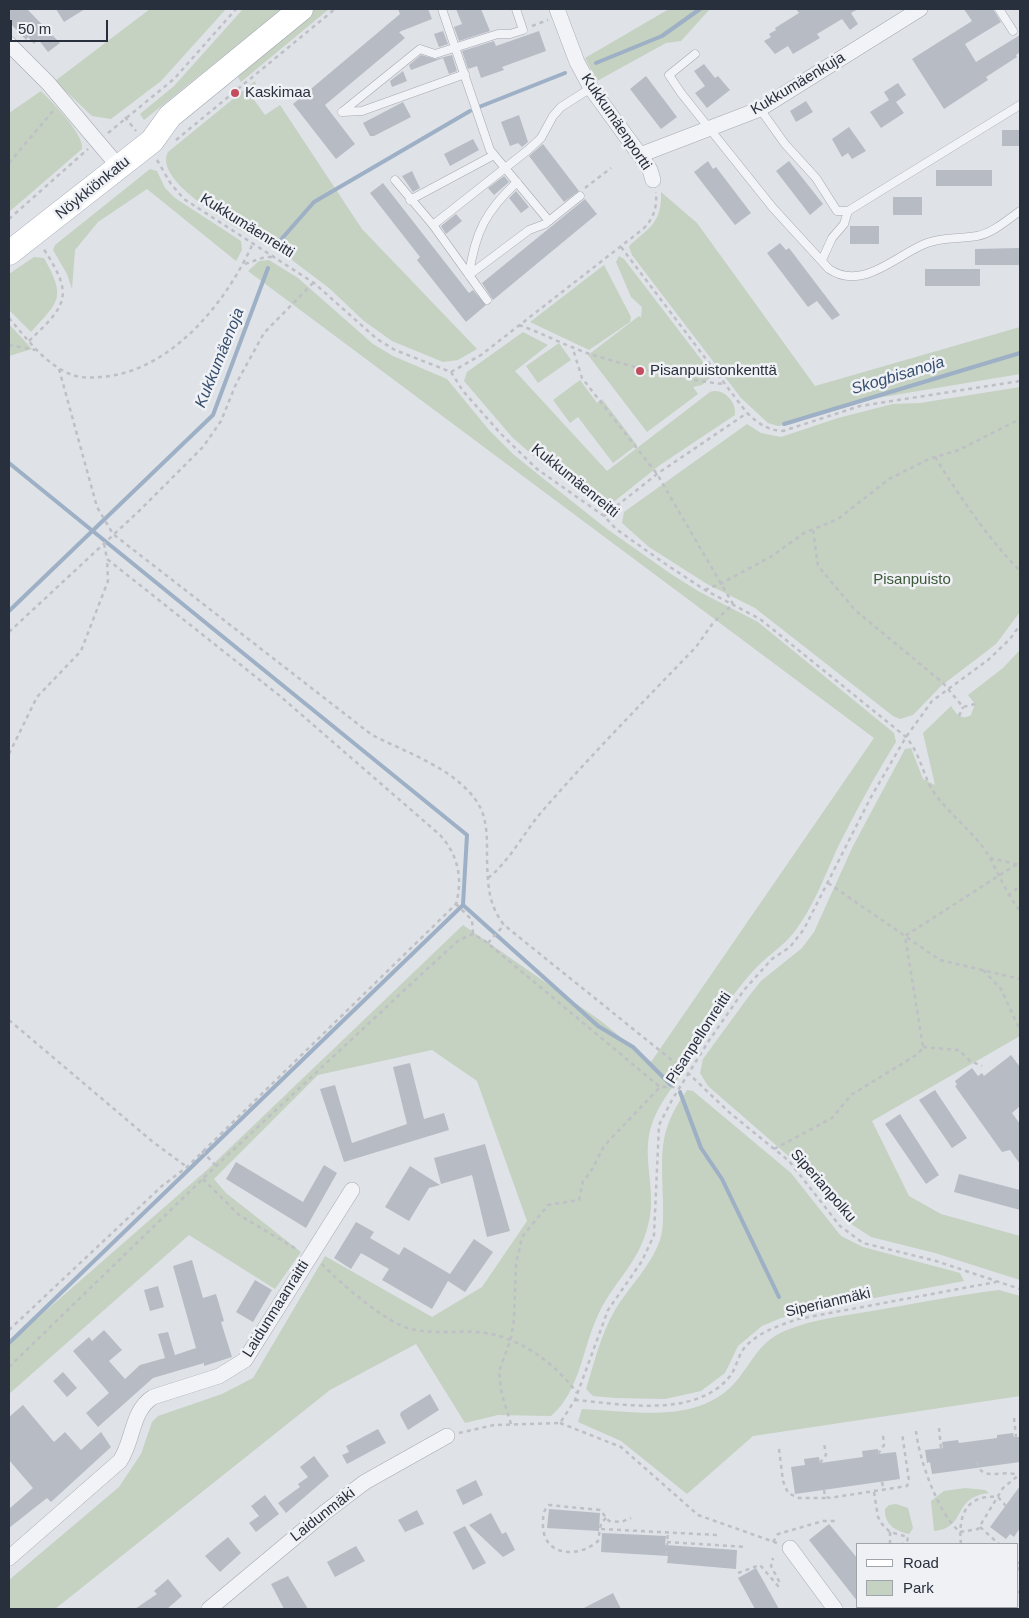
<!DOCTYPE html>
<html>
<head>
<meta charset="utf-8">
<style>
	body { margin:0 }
	#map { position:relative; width:1029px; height:1618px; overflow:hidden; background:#dfe2e7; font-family:Arial,sans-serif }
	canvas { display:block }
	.frame { position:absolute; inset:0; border:10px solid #29303d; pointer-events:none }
	.legend { position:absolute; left:856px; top:1543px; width:162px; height:65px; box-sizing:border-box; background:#eff1f5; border:1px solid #a0a4ab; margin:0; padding:6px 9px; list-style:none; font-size:15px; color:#29303d }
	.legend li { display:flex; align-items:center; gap:10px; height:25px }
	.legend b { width:25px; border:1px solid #a0a4ab }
	.scale { position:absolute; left:10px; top:20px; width:98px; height:22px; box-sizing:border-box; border:2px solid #29303d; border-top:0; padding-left:6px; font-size:15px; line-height:18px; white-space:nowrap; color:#29303d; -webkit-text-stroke:4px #eff1f5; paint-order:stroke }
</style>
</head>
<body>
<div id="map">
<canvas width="1029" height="1618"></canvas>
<div class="frame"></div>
<ul class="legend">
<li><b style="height:6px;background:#fff"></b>Road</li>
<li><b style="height:14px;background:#c5d1c1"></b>Park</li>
</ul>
<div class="scale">50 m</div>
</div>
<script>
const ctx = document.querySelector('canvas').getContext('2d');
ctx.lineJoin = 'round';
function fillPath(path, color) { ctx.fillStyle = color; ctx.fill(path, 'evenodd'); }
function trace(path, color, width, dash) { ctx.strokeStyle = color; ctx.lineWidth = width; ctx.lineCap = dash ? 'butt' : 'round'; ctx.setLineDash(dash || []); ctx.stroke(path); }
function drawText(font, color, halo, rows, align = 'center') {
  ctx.font = font + ' Arial,sans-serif'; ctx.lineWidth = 5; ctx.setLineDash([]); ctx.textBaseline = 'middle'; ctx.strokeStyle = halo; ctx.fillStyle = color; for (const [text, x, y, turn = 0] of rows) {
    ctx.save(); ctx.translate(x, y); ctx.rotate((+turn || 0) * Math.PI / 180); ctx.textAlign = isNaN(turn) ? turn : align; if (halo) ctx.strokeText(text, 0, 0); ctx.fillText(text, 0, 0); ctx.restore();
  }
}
const green = new Path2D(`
	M150,9H226L161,81L111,119L92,116L55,81Z
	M243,9H282L144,120L140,114L174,86Z
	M310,9H329L241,82L238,77L257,53Z
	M669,9H710L681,41L666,43L597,81L585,58Z
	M255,81L256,85L254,100L265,115L280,105L362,229L477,349L458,360L443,362L392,341L364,321L329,288L280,251L279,252L269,247C248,234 151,183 168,152Z
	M41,91C51,101 85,135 82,149L9,212V113Z
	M150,169L157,171L165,188L175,198L241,241L242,250L236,261L147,189L98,222L75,250L72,289L67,274L53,250L55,245Z
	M661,192L697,223L815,386L1020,327V374L847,403L792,424L778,426L768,423L741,398L632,255L629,247L631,244C651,227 662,221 661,192Z
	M619,256L624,259L713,375L702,385L693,387L698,394L647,432L588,355L639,316L641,318L642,307L631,297L616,262Z
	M34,257L44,258C66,298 60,300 31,332L9,310V274Z
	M269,260L298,278L373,344L393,356L447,379L489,430L513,454L540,476L607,529L671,574L698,591L758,622L894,733L896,742C874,777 855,813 836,851C824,878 813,907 795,931C783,947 766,956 753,971C727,1000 707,1034 686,1067C674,1086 657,1105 651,1127C642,1156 655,1187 650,1216C642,1262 615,1278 598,1315C582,1349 580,1391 551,1416L498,1415L465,1423L416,1344L330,1390L55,1609H9V1580L119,1487L141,1454L152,1422L158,1416L222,1394L253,1378L325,1256L432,1317L482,1287L527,1221L477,1081L432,1050L318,1075L214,1179L226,1193L301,1252L275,1289L189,1235L9,1394V1343L208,1169L463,925L601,1021L651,1062L874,738L248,271L259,261Z
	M604,265L631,317L630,322L589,350L530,322Z
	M9,324L32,349L9,356Z
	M523,332L548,345L515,371L607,471L710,392C722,387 737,401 735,415L660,465L611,504L599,505L538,460L512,437L464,381L467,372Z
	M559,343L571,360L538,383L526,366Z
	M580,380L597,403L602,399L637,445L613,463L578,417L570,423L553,400Z
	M1020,387V612L996,644L941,686L913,715L900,719L893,716L755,608L707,584L649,547L622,523L624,512L747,424L761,433L781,437L838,418L893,404L920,403Z
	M1020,650V1036L872,1121L909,1196L941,1214L1020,1236V1280L935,1253L871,1237L845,1220L800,1166L708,1086L700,1073L703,1059L749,996L761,981L802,948L814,932L853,846L905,749L911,748L923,779L935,785L923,733L951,706C956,714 962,721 971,715L975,704L968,695L1003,668Z
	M687,1090L693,1091L791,1173L841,1236L863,1247L960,1273L964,1281L832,1306L781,1318L762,1326L738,1346L725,1373L701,1391L665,1399L615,1398L593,1396L586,1389C594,1363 601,1334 615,1310C629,1287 651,1266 660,1240C664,1228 663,1214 663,1202C662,1154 657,1132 687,1090Z
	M999,1290L1020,1296V1396L753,1436L687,1494L621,1441L578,1422L582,1409C633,1411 701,1426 738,1379C754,1359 761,1340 787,1330C814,1319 844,1316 872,1311C914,1304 957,1295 999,1290Z
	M965,1488L985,1490L989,1493C951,1497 968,1528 934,1531L931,1501L944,1491Z
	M896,1504L908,1508L913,1528L909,1534C896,1531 884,1525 885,1509L889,1505Z`);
const stream = new Path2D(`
	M596,63L662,36L700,9
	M479,107L565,73
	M278,243L314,202L470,111
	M784,424L1020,353
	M9,463L467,835L463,905L9,1343
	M9,611L213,415L268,268
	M463,905L598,1026L633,1047L671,1085
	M680,1092L701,1148L722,1179L779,1297`);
const building = new Path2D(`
	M9,9H27L60,43L48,52L38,39L34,44L28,37L26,40L9,22Z
	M56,9H85L64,22Z
	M398,9H428L432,19L399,32L405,38L325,105L355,144L336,159L293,104L400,14Z
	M456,9H481L490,31L459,41L454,27L462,24Z
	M796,9H858L851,13L858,24L850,30L842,19L817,34L820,38L793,54L788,46L775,54L764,41L771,37L769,34L776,30L775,28L799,13Z
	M964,9H993L1001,22L965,44L976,62L1020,35V52L1016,55L1017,57L986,77L988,80L944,109L912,59L972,21Z
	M443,31L448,44L439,47L434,34Z
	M539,31L546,51L502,67L504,70L481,78L477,66L468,69L462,51L494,41L496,46Z
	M421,55L436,59L452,55L457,71L449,74L443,58L411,70L409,65Z
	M704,64L715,78L718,76L730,90L707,108L695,93L705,86L694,71Z
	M403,71L407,81L392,87L390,81Z
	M646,76L677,117L661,129L630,89Z
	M898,83L906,95L896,102L904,113L881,128L870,112L889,100L884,92Z
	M806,101L813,112L796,122L790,111Z
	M403,102L411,117L374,136H370L363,123Z
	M519,115L528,142L522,147L518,143L510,146L501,122Z
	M849,127L866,151L852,159L848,153L842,157L832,139Z
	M1002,130H1020V146H1002Z
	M473,139L479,150L450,166L444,154Z
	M543,144L579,191L564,202L529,156Z
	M708,161L713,169L716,167L751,213L735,225L694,172Z
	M789,161L823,204L810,215L776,171Z
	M936,170H992V186H936Z
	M412,171L420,188L413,192L402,176Z
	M504,176L509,182L494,195L488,188Z
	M383,183L469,293L473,290L486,305L466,322L417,260L420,257L370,193Z
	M516,191L529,207L521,213L509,198Z
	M893,197H922V215H893Z
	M585,199L597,214L493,300L482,283Z
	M456,214L462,221L446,234L441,226Z
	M850,226H879V244H850Z
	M780,243L786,250L789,248L840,315L832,320L817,301L808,307L767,253Z
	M1020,248V265H975V249Z
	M925,269H980V286H925Z
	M1011,1055L1020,1067V1106L1012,1113L1020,1124V1164L1010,1150L1002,1152L955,1086L957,1085L955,1081L972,1068L978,1076L982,1073L984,1076Z
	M410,1063L424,1119L444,1113L449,1130L344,1162L320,1089L335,1085L352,1143L407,1124L393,1067Z
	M935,1090L967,1138L952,1148L919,1100Z
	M900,1114L939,1175L926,1184L885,1124Z
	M485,1144L510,1231L487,1237L472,1175L441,1184L434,1158Z
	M236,1162L303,1202L324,1165L337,1173L306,1228L226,1179Z
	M410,1166L440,1185L429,1188L409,1221L385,1207Z
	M959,1174L1020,1190V1210L954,1192Z
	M356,1222L374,1232L370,1238L399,1255L404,1247L450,1274L474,1239L493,1252L465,1292L448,1281L432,1309L382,1280L389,1269L361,1253L351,1269L334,1258Z
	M192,1260L203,1298L216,1294L224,1321L221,1322L232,1357L204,1366V1363L153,1378L98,1427L86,1413L109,1393L73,1351L89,1337L92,1341L104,1330L122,1350L109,1361L125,1379L140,1365L165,1358L158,1334L168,1332L175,1355L196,1348L173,1266Z
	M255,1280L272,1290L253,1322L236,1312Z
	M158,1286L164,1307L150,1311L144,1290Z
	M63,1372L77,1388L67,1397L53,1381Z
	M430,1394L439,1410L408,1430L400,1415L401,1412Z
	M23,1405L54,1442L65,1432L81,1450L101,1432L111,1447L51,1502L47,1498L9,1528V1509L33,1488L9,1460V1417Z
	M378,1429L386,1443L347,1464L342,1455L349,1452L346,1446Z
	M1013,1433L1014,1437H1020V1462L932,1474L930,1462L927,1463L925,1450L943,1448L942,1442L958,1440L959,1443L997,1438V1435Z
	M878,1449V1454L896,1452L900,1479L795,1494L791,1467L805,1465L804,1459L819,1457L820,1463L863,1457L862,1451Z
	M314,1456L329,1476L286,1513L278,1503L300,1487L298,1484L308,1477L300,1467Z
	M476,1480L483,1495L463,1505L456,1490Z
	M1020,1486V1528L1014,1537L1010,1534L1006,1539L990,1527Z
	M265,1495L279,1514L256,1532L249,1523L259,1516L251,1506Z
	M549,1509L600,1513L599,1531L547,1528Z
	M417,1510L424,1524L405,1532L398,1520Z
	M491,1513L502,1534L506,1532L515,1550L503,1557L469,1525Z
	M829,1524L858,1559V1602L809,1540Z
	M465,1526L486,1563L473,1570L453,1532Z
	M602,1533L666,1536L665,1545L737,1550L736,1569L667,1563L668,1556L601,1552Z
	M228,1537L241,1553L220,1572L205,1556Z
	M356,1546L365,1561L335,1577L327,1562Z
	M756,1568L769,1591L779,1609H755L738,1578Z
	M288,1576L308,1609H284L271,1584Z
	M168,1579L182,1596L167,1609H135L157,1594L154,1591Z
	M613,1593L621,1609H582Z`);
const path = new Path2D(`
	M532,26L548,20
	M125,117L136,131
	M108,133L174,79L236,9
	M176,140L335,9
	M157,160L171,184L184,199L314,283L377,339L395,350L451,372L463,391L501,434L537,469L604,516L616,529L664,563L705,590L760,619L906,737C922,756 923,778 935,794C952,817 976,834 990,858C1000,877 1007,894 1020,911
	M9,163L53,111
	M585,188L611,168
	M9,219L88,149
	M621,247L747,413C759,424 767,430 783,431L860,406L1020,381
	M245,264L265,257H275
	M9,318C27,339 44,363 70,374C79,378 90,378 100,377C170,373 227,302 253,243
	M519,325C542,333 564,345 587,353C631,367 678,379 723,384
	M29,341C68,304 74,295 43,248
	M9,345L35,350
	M59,369L97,507L113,534L372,735C407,753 460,770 480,807C488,823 487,842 487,860C488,885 488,904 504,925L689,1074L730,1113L789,1161L840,1226L863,1243L936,1261L1020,1289
	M451,372L481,355L643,229C654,218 657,208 656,192
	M935,457C960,497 987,537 1020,571
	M604,516L657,474L747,413
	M813,530L818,566L855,610L943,683L963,707L975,704
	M705,590L722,583L772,556L804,533L838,519L889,479L931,458L959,450L1020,419
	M9,632L139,511L203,447L221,421L236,384L264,333L313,283
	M959,716L963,707
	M9,754L37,697L81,651L108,581L107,559
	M990,858L1020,865
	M488,878C511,860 525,830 545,808C593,753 645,700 696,647L713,623L733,604L657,474L582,378L572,346
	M828,883L940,960L1020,979
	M1008,896L1020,886
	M456,904L472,920L473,934
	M488,943L504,925
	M983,970L1001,989L1019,1028
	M9,1020L153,1142L187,1167
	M1020,1025V1042
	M923,1047L959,1050L970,1061L982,1066
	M774,1149L832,1118L851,1095L918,1054L923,1047L905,936L1017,864
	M202,1151L216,1166
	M203,1179L239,1215L298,1250
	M322,1264C340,1283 386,1323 411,1329C433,1334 454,1331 476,1332C516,1334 554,1362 577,1393
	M9,1330L162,1186L187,1167L456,904C463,878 458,855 440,835L280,696L107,559L104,543
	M9,1367L216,1166L426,970L459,940L473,934L485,941L660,1087H680
	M575,1400C623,1404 697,1419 731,1375C737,1366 739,1352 747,1345C761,1331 781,1325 798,1319L996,1282
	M1014,1418L1016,1437
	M560,1423L621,1447L698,1515L777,1543
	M511,1424L502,1395L499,1372L511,1338L514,1319L516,1264L522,1237L548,1205L579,1200L583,1181L590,1173L604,1146L660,1087
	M939,1428L941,1448
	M916,1431C919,1459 938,1514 960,1532L978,1529L1003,1488L1020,1474
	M459,1433L494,1425L560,1423L575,1400L608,1310L642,1261L654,1235L659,1125L672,1100L708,1042L744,990L772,959L790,947L804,929L871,797L906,737L932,701L988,660L1010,639L1020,625
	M779,1449L783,1481L788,1493L799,1498H827
	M878,1454L884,1445L883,1435
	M977,1462C981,1483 1003,1469 1018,1475
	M820,1463L826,1455L824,1443
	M882,1482L884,1491
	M824,1490L825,1496L829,1498L907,1486L909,1481L902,1433
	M874,1492L878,1517L882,1524L890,1532L908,1537L907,1542L902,1544
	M606,1518L601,1523L598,1541C578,1559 542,1556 543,1524C543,1517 543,1510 549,1505L600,1510L609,1521L621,1522L631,1518
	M980,1527L999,1544
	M601,1529L717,1535
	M890,1532V1544
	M667,1542L747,1547
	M773,1542L778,1534L823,1521H838
	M961,1544C958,1517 965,1494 998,1497L1006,1506
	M666,1555L668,1532
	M1018,1562L1020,1564
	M1018,1570L1020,1567
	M738,1573L760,1565L778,1586L780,1583L771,1566L773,1558
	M1018,1592H1020
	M927,1607V1609
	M999,1607L1001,1609
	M987,1609L988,1607`);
const service = new Path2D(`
	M442,9L490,150L549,221
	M999,9L1013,31
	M695,54L669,75L681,93L773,208L829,269C863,292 897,254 927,243C943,237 961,239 977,236C993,233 1007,220 1020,211
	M760,109L785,144L816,178L837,211H848L1020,105
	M342,112L420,49L435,54L498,34H510L523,30L516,9
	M342,112L362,111L465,74
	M395,180L433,225L487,300
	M410,200L494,155
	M433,225L528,150L541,138L553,116L561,107L591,88
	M822,260L832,238L844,224L848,211
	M469,275L529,230L545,224L580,196
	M469,275C475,232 486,211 517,182`);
const minor = new Path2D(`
	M557,9L577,62L591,88L645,162L650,170L653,180
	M9,44L48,83L119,167
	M640,155L760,109L920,9
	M790,1548L835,1609
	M9,1558L120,1461C134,1440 131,1411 153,1397L219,1376L245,1360L352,1190
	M209,1609L324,1513L365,1482L447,1436`);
const primary = new Path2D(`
	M9,253L152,141L170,116L301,9`);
const markers = [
	[235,93,5,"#c44d5d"],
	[640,371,5,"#c44d5d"]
];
const streetNames = [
	["Kukkumäenkuja",798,84,-31],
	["Kukkumäenportti",616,122,56],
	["Nöykkiönkatu",93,188,-39],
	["Kukkumäenreitti",247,226,32],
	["Kukkumäenreitti",575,481,39],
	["Pisanpellonreitti",699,1038,-57],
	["Siperianpolku",823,1186,49],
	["Siperianmäki",828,1303,-13],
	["Laidunmaanraitti",276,1309,-58],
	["Laidunmäki",323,1515,-38]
];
const poiNames = [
	["Kaskimaa",245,93],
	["Pisanpuistonkenttä",650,371]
];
const parkNames = [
	["Pisanpuisto",912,580]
];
const waterNames = [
	["Kukkumäenoja",220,358,-68],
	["Skogbisanoja",898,376,-17]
];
fillPath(green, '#c5d1c1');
trace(stream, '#9db0c5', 4);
fillPath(building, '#b7bbc4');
trace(service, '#a5a9b1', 9);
trace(minor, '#a5a9b1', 16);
trace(primary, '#9fa7b2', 25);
trace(path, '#bec0c6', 2.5, [4, 4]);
trace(service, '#f2f3f6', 8);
trace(minor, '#f2f3f6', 15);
trace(primary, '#fff', 24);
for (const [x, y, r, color] of markers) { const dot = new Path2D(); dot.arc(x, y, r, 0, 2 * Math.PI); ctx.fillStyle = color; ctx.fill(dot); trace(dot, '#eff1f5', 2); }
drawText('15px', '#29303d', '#eff1f5', streetNames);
drawText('15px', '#29303d', '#eff1f5', poiNames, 'left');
drawText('15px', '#3d5838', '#eff1f5', parkNames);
drawText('italic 16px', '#364e6e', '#eff1f5', waterNames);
</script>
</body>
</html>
